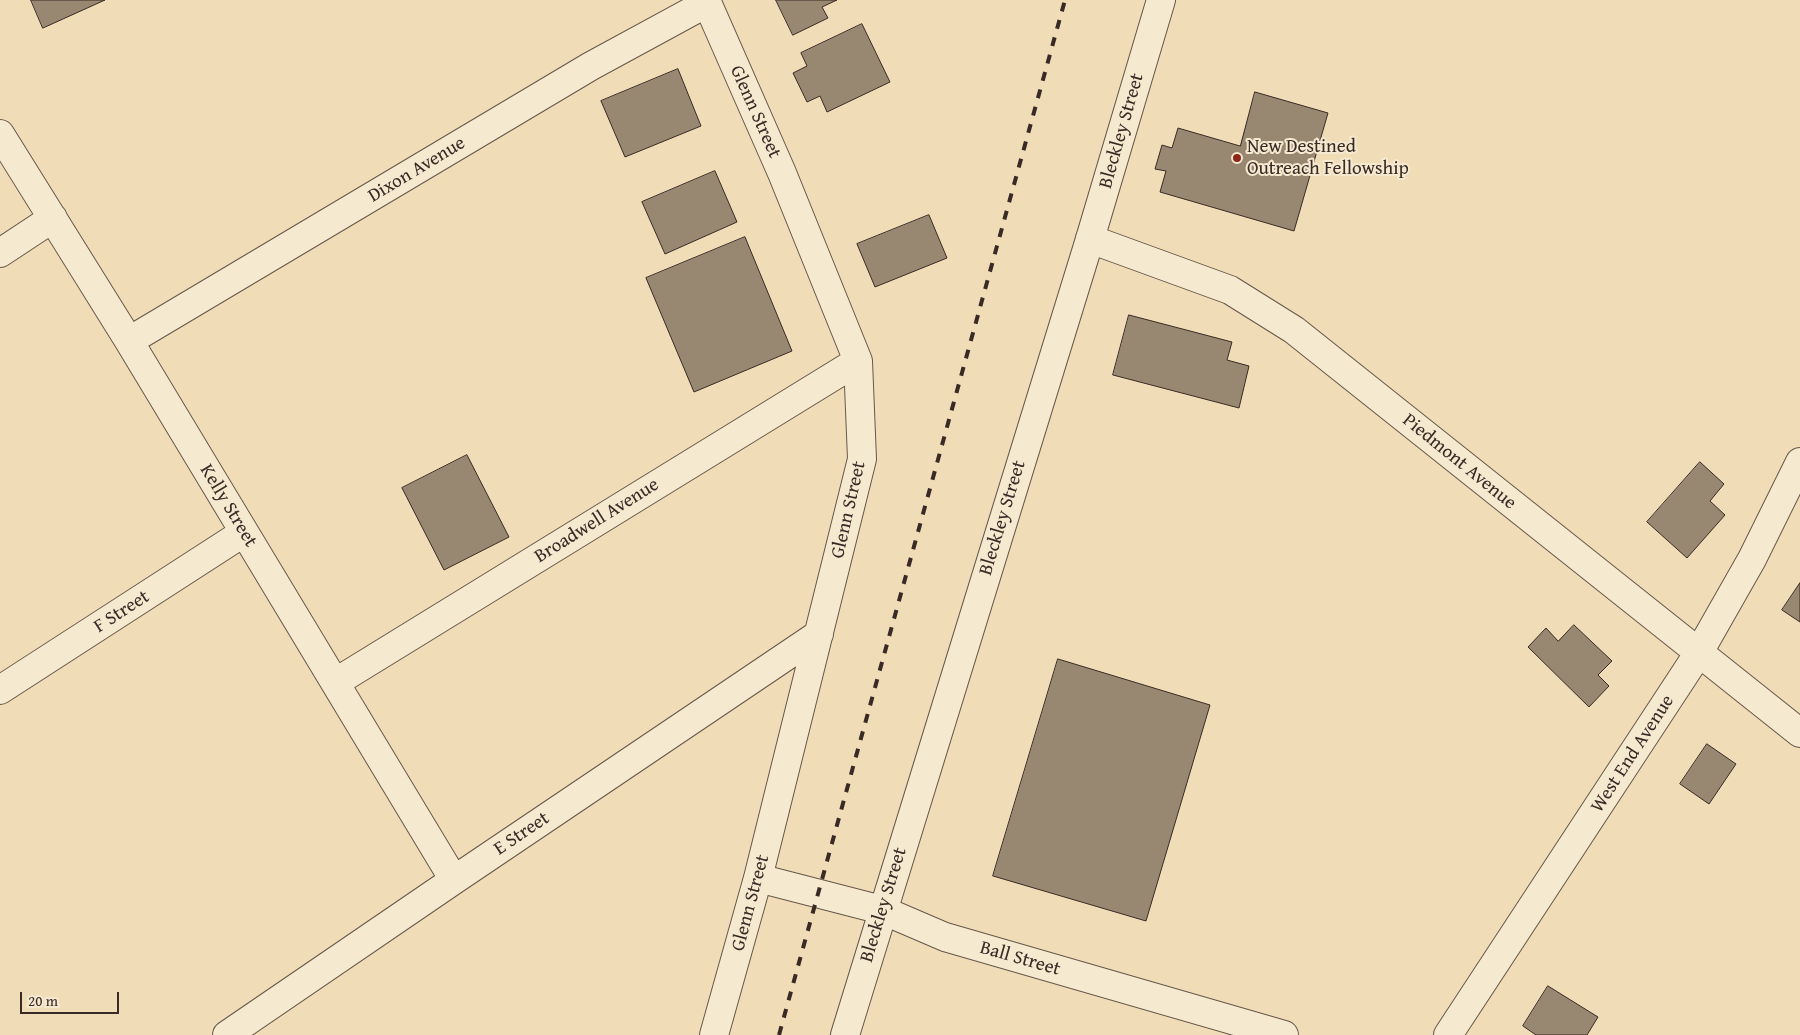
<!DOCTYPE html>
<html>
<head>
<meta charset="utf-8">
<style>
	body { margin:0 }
	#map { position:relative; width:1800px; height:1035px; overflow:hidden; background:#f0ddb7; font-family:"Gentium Book Plus",serif }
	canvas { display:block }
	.scale { position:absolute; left:20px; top:992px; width:99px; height:22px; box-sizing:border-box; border:2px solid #392a25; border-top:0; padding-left:6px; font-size:15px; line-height:18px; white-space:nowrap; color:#392a25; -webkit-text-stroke:4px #f5e9d0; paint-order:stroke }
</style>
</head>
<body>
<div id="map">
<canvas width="1800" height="1035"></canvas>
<div class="scale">20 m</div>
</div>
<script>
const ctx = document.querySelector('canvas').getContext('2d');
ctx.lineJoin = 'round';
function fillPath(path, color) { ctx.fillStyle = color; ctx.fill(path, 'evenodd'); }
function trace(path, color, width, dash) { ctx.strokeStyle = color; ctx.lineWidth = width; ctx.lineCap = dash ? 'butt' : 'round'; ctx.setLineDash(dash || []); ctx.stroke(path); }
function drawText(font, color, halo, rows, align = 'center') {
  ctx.font = font + ' "Gentium Book Plus",serif'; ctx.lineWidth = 4; ctx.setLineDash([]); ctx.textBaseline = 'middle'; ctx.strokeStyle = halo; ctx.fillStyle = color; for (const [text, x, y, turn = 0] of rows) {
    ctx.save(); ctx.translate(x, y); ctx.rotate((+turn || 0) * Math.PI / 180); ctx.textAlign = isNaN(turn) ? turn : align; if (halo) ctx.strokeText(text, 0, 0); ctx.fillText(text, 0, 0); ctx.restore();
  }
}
const building = new Path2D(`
	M31,0H105L43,28Z
	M776,0H837L822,7L828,18L793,35Z
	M862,24L890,82L827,112L820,96L807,102L793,73L807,66L801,53Z
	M678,69L701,126L625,157L601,101Z
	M1255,92L1328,113L1294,231L1160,192L1166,171L1155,169L1162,145L1172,148L1178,128L1240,146Z
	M715,171L737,222L665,254L642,202Z
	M929,215L947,258L875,287L857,244Z
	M745,237L792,351L694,392L646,278Z
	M1129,315L1232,342L1227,360L1249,366L1239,408L1113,375Z
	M467,455L509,537L444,570L402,488Z
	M1700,462L1724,484L1710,501L1725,515L1687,558L1647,522Z
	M1800,583V622L1782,610Z
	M1574,625L1612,661L1598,675L1609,686L1589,707L1528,647L1546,628L1558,641Z
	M1058,659L1210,705L1146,921L993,876Z
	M1707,744L1736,764L1709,804L1680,784Z
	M1548,986L1598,1017L1587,1035H1536L1523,1026Z`);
const minor = new Path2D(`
	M706,0L782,173L858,361L862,459L758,878L714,1035
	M0,134L129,341L454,880
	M1090,239L1230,290L1294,330L1800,733
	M0,253L53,218
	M129,341L591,66L707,3
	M336,682L858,361
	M0,690L243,533
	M758,878L882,910L945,937L1284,1035
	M227,1035L454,880L819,634
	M1448,1035L1698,654L1752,559L1800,462`);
const tertiary = new Path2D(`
	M845,1035L1090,239L1161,0`);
const rail = new Path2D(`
	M779,1035L1065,0`);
const markers = [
	[1237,158,5,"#8f2418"]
];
const streetNames = [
	["Glenn Street",755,112,66],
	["Bleckley Street",1122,131,-74],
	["Dixon Avenue",417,170,-31],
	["Piedmont Avenue",1459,462,39],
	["Kelly Street",228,506,59],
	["Glenn Street",849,510,-77],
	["Bleckley Street",1003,518,-73],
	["Broadwell Avenue",597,521,-32],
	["F Street",122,612,-33],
	["West End Avenue",1633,754,-57],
	["E Street",522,834,-34],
	["Glenn Street",751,903,-75],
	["Bleckley Street",884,905,-73],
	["Ball Street",1020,959,16]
];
const poiNames = [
	["New Destined",1247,147],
	["Outreach Fellowship",1247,169]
];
fillPath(building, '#988771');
trace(building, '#392a25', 1);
trace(minor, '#67574a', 30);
trace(tertiary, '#67574a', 30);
trace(minor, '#f5e9d0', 28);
trace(tertiary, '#f5e9d0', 28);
trace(rail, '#392a25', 4, [9, 9]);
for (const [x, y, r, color] of markers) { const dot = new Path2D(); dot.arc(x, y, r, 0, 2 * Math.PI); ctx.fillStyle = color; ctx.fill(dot); trace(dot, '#f5e9d0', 2); }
drawText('19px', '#392a25', '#f5e9d0', streetNames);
drawText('19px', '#392a25', '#f5e9d0', poiNames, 'left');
</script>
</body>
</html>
